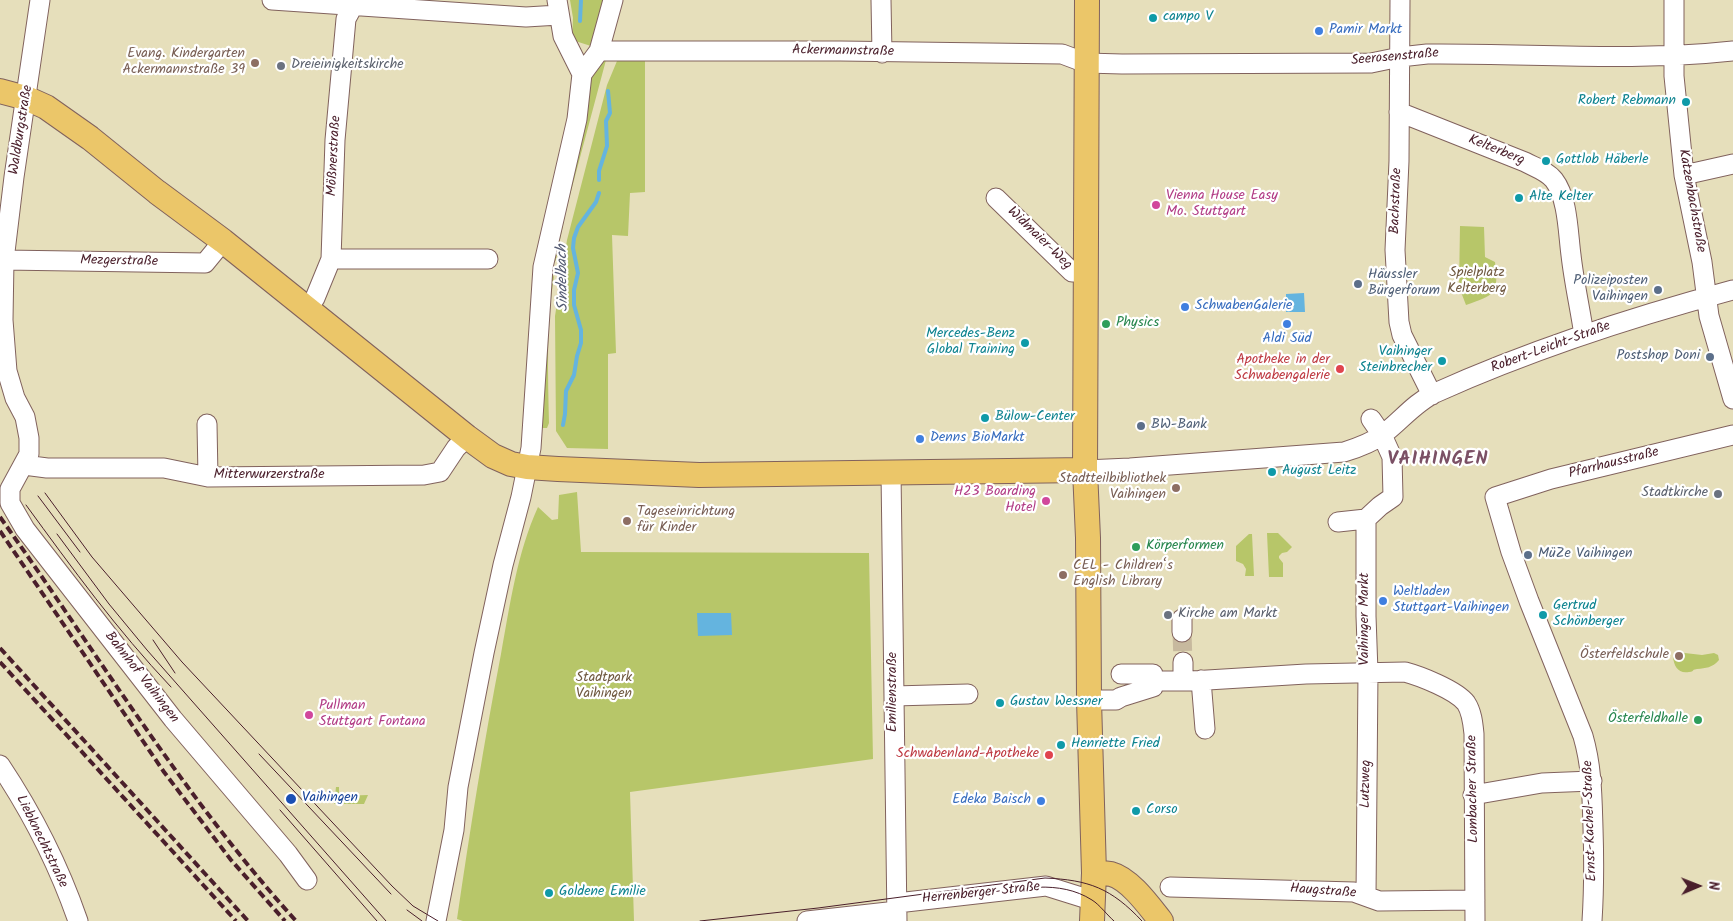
<!DOCTYPE html>
<html>
<head>
<meta charset="utf-8">
<style>
	body { margin:0 }
	#map { position:relative; width:1733px; height:921px; overflow:hidden; background:#e6dfbb; font-family:Kalam,sans-serif }
	canvas { display:block }
	.north { position:absolute; left:1673px; top:861px; width:50px; height:50px; -webkit-text-stroke:4px #fff; paint-order:stroke; rotate:89deg; font-size:14px; font-weight:700; line-height:20px; text-align:center; color:#4a1f2b }
	.north::after { content:''; display:block; margin:auto; width:18px; height:22px; background:#4a1f2b; clip-path:polygon(50% 0,100% 100%,50% 72%,0 100%) }
</style>
</head>
<body>
<div id="map">
<canvas width="1733" height="921"></canvas>
<div class="north">N</div>
</div>
<script>
const ctx = document.querySelector('canvas').getContext('2d');
ctx.lineJoin = 'round';
function fillPath(path, color) { ctx.fillStyle = color; ctx.fill(path, 'evenodd'); }
function trace(path, color, width, dash) { ctx.strokeStyle = color; ctx.lineWidth = width; ctx.lineCap = dash ? 'butt' : 'round'; ctx.setLineDash(dash || []); ctx.stroke(path); }
function drawText(font, color, halo, rows, align = 'center') {
  ctx.font = font + ' Kalam,sans-serif'; ctx.lineWidth = 4.5; ctx.setLineDash([]); ctx.textBaseline = 'middle'; ctx.strokeStyle = halo; ctx.fillStyle = color; for (const [text, x, y, turn = 0] of rows) {
    ctx.save(); ctx.translate(x, y); ctx.rotate((+turn || 0) * Math.PI / 180); ctx.textAlign = isNaN(turn) ? turn : align; if (halo) ctx.strokeText(text, 0, 0); ctx.fillText(text, 0, 0); ctx.restore();
  }
}
const green = new Path2D(`
	M570,0H605L591,46L572,40L573,18Z
	M606,60L566,210L556,260L552,265L588,76L601,62Z
	M617,61H645V192L630,193L628,236L612,235L616,353L608,354V449L567,448L556,431L555,316L567,240L607,85Z
	M1460,226L1484,227L1485,257L1495,262C1499,294 1495,295 1466,305L1459,287Z
	M551,271L554,277C546,325 548,375 549,423L547,428H540Z
	M577,492L581,552L869,553L873,759L630,792L634,921H463L457,919C470,830 484,742 501,654C510,605 517,553 538,507L552,520L558,519L559,495Z
	M1267,533H1278L1292,547L1287,552L1282,553L1279,556V558L1283,563V577H1269Z
	M1249,534H1252L1254,576H1245L1246,569L1243,564L1236,561V546Z
	M1676,652L1702,655L1714,653L1718,655L1719,660C1712,668 1706,668 1697,669C1690,670 1696,671 1689,672C1678,674 1674,666 1673,657Z
	M336,787H339V796L368,795L364,804H334Z`);
const water = new Path2D(`
	M1304,293L1305,312H1286V294Z
	M697,613H731L732,635L698,636Z`);
const stream = new Path2D(`
	M580,21L581,0
	M599,180V171L607,146L606,121L610,113L608,91
	M563,425L565,414L566,391L574,375L577,356L581,343V330L574,305V290L578,273L573,248L574,238L578,227L596,202L599,193`);
const minorTunnel = new Path2D(`
	M1182,632L1183,662`);
const minor = new Path2D(`
	M40,0L14,177L4,260L3,320L7,371L15,398L25,417L29,438V454L10,489V503L25,529L173,719L288,854L307,880
	M272,0L526,17L559,15
	M557,0L563,36L582,74
	M881,0L882,53
	M1400,0L1399,161L1395,250L1399,322L1402,335L1432,395
	M1674,0V76L1684,175L1702,262L1709,316L1733,399
	M599,51H840L1062,54L1086,63L1122,64L1371,63L1400,57L1427,54C1529,53 1632,62 1733,51
	M1399,112L1525,162C1534,167 1547,171 1554,180C1568,198 1568,233 1571,255C1574,282 1580,308 1584,335
	M1684,175L1733,164
	M996,198L1072,272H1085
	M331,259H488
	M4,260L205,263L223,241
	M307,309L315,298L331,259L335,140L346,19L353,6V0
	M207,424L208,477
	M24,465L47,468H164L208,477L424,475L440,472L456,448L467,437
	M1085,470L1130,468L1344,452C1357,448 1371,443 1382,435C1400,422 1414,403 1435,393C1531,350 1632,317 1733,290
	M891,472L897,921
	M1366,519L1380,506L1393,497L1392,457L1382,435L1371,419
	M1338,522L1366,519
	M1182,619V632
	M1183,662V681
	M1201,680L1205,729
	M1154,681H1191L1306,674L1405,672C1420,676 1456,690 1466,703C1472,712 1473,724 1474,734L1475,921
	M894,696L968,694
	M1089,700H1116L1121,697L1153,687V674H1121
	M0,765C32,813 59,866 78,921
	M1473,795L1542,783L1592,781
	M1170,887L1354,892L1379,901L1475,900
	M1366,896L1368,672L1366,616V519
	M897,903L1046,886L1094,901
	M436,921L454,830L458,787L484,653L503,565L521,497L531,448L543,267L577,119L582,74L599,51L613,0
	M807,921L897,911
	M1592,921C1594,890 1594,859 1593,828C1592,796 1592,767 1583,736L1529,601L1511,552L1495,497L1551,479L1733,435`);
const major = new Path2D(`
	M1087,0L1085,470L1088,538L1089,700L1094,873L1092,921
	M0,91L26,98L46,107L90,138L157,192L223,241L467,437L493,456L511,464L527,467L558,469L699,475L1085,470
	M1094,873C1099,873 1105,873 1111,874C1130,879 1149,906 1161,921`);
const tram = new Path2D(`
	M45,493L92,557L182,662L392,886L413,906L438,921
	M38,496L80,552
	M26,505C72,568 117,630 171,687
	M57,534L109,604L147,650L386,921
	M153,640L175,673
	M259,754L391,894
	M280,810L377,921
	M983,893C1020,889 1059,879 1092,900C1100,905 1107,915 1114,921
	M407,910L422,921
	M700,921L818,908L1045,878C1089,880 1111,888 1142,921`);
const rail = new Path2D(`
	M0,517C97,653 184,797 296,921
	M0,531L164,772L231,860L285,921
	M0,648L248,921
	M0,662L236,921`);
const markers = [
	[1153,18,5,"#0f9aa8"],
	[1319,31,5,"#3f7fe0"],
	[255,63,5,"#8d6e63"],
	[281,66,5,"#6b7280"],
	[1686,102,5,"#0f9aa8"],
	[1546,161,5,"#0f9aa8"],
	[1519,198,5,"#0f9aa8"],
	[1156,205,5,"#d1479c"],
	[1358,284,5,"#5c6f8a"],
	[1658,290,5,"#5c6f8a"],
	[1185,307,5,"#3f7fe0"],
	[1106,324,5,"#2e9e5b"],
	[1287,324,5,"#3f7fe0"],
	[1025,343,5,"#0f9aa8"],
	[1710,357,5,"#5c6f8a"],
	[1442,361,5,"#0f9aa8"],
	[1340,369,5,"#e0444e"],
	[985,418,5,"#0f9aa8"],
	[1141,426,5,"#5c6f8a"],
	[920,439,5,"#3f7fe0"],
	[1272,472,5,"#0f9aa8"],
	[1176,488,5,"#8d6e63"],
	[1718,494,5,"#6b7280"],
	[1046,501,5,"#d1479c"],
	[627,521,5,"#8d6e63"],
	[1136,547,5,"#2e9e5b"],
	[1528,555,5,"#5c6f8a"],
	[1063,575,5,"#8d6e63"],
	[1383,601,5,"#3f7fe0"],
	[1168,615,5,"#6b7280"],
	[1543,615,5,"#0f9aa8"],
	[1679,656,5,"#8d6e63"],
	[1000,703,5,"#0f9aa8"],
	[309,715,5,"#d1479c"],
	[1698,720,5,"#2e9e5b"],
	[1061,745,5,"#0f9aa8"],
	[1049,755,5,"#e0444e"],
	[291,799,6,"#1a4fb4"],
	[1041,801,5,"#3f7fe0"],
	[1136,811,5,"#0f9aa8"],
	[549,893,5,"#0f9aa8"]
];
const cultureNames = [
	["campo V",1163,18],
	["Robert Rebmann",1676,102,"right"],
	["Gottlob Häberle",1556,161],
	["Alte Kelter",1529,198],
	["Mercedes-Benz",1015,335,"right"],
	["Global Training",1015,351,"right"],
	["Vaihinger",1432,353,"right"],
	["Steinbrecher",1432,369,"right"],
	["Bülow-Center",995,418],
	["August Leitz",1282,472],
	["Gertrud",1553,607],
	["Schönberger",1553,623],
	["Gustav Wessner",1010,703],
	["Henriette Fried",1071,745],
	["Corso",1146,811],
	["Goldene Emilie",559,893]
];
const shopNames = [
	["Pamir Markt",1329,31],
	["SchwabenGalerie",1195,307],
	["Aldi Süd",1287,340,"center"],
	["Denns BioMarkt",930,439],
	["Weltladen",1393,593],
	["Stuttgart-Vaihingen",1393,609],
	["Edeka Baisch",1031,801,"right"]
];
const streetNames = [
	["Ackermannstraße",843,52,1],
	["Seerosenstraße",1395,58,-5],
	["Waldburgstraße",22,130,-81],
	["Kelterberg",1496,151,22],
	["Mößnerstraße",335,156,-87],
	["Bachstraße",1397,201,-88],
	["Katzenbachstraße",1691,201,80],
	["Widmaier-Weg",1039,239,44],
	["Mezgerstraße",119,262,1],
	["Robert-Leicht-Straße",1551,348,-20],
	["Pfarrhausstraße",1614,464,-14],
	["Mitterwurzerstraße",269,476],
	["Vaihinger Markt",1366,619,-90],
	["Bahnhof Vaihingen",141,678,52],
	["Emilienstraße",894,692,-90],
	["Lutzweg",1367,784,-89],
	["Lombacher Straße",1474,789,-91],
	["Ernst-Kachel-Straße",1591,821,-92],
	["Liebknechtstraße",41,842,64],
	["Haugstraße",1323,892,4],
	["Herrenberger Straße",981,894,-6]
];
const educationNames = [
	["Evang. Kindergarten",245,55],
	["Ackermannstraße 39",245,71],
	["Stadtteilbibliothek",1166,480],
	["Vaihingen",1166,496],
	["Tageseinrichtung",637,513,"left"],
	["für Kinder",637,529,"left"],
	["CEL - Children‘s",1073,567,"left"],
	["English Library",1073,583,"left"],
	["Österfeldschule",1669,656]
];
const worshipNames = [
	["Dreieinigkeitskirche",291,66],
	["Stadtkirche",1708,494,"right"],
	["Kirche am Markt",1178,615]
];
const hotelNames = [
	["Vienna House Easy",1166,197],
	["Mo. Stuttgart",1166,213],
	["H23 Boarding",1036,493,"right"],
	["Hotel",1036,509,"right"],
	["Pullman",319,707],
	["Stuttgart Fontana",319,723]
];
const parkNames = [
	["Spielplatz",1477,274],
	["Kelterberg",1477,290],
	["Stadtpark",604,679],
	["Vaihingen",604,695]
];
const serviceNames = [
	["Häussler",1368,276],
	["Bürgerforum",1368,292],
	["Polizeiposten",1648,282,"right"],
	["Vaihingen",1648,298,"right"],
	["Postshop Doni",1700,357,"right"],
	["BW-Bank",1151,426],
	["MüZe Vaihingen",1538,555]
];
const leisureNames = [
	["Physics",1116,324],
	["Körperformen",1146,547],
	["Österfeldhalle",1688,720,"right"]
];
const healthNames = [
	["Apotheke in der",1330,361],
	["Schwabengalerie",1330,377],
	["Schwabenland-Apotheke",1039,755]
];
const transitNames = [
	["Vaihingen",302,799]
];
const waterNames = [
	["Sindelbach",564,278,-91]
];
const districtNames = [
	["VAIHINGEN",1438,461]
];
fillPath(green, '#b7c669');
fillPath(water, '#64b4df');
trace(stream, '#64b4df', 4);
trace(minorTunnel, '#c7b99e', 19, [19, 9]);
trace(minor, '#81625d', 21);
trace(major, '#81625d', 26);
trace(minor, '#fff', 19);
trace(major, '#ebc669', 24);
trace(tram, '#4a1f2b', 1);
trace(rail, '#4a1f2b', 4, [8, 4]);
for (const [x, y, r, color] of markers) { const dot = new Path2D(); dot.arc(x, y, r, 0, 2 * Math.PI); ctx.fillStyle = color; ctx.fill(dot); trace(dot, '#fff', 2); }
drawText('14px', '#0d838f', '#fff', cultureNames, 'left');
drawText('14px', '#366cbe', '#fff', shopNames, 'left');
drawText('14px', '#4a1f2b', '#fff', streetNames);
drawText('14px', '#785e54', '#fff', educationNames, 'right');
drawText('14px', '#5b616d', '#fff', worshipNames, 'left');
drawText('14px', '#b23c85', '#fff', hotelNames, 'left');
drawText('14px', '#705941', '#fff', parkNames);
drawText('14px', '#4e5e75', '#fff', serviceNames, 'left');
drawText('14px', '#27864d', '#fff', leisureNames, 'left');
drawText('14px', '#be3a42', '#fff', healthNames, 'right');
drawText('14px', '#164399', '#fff', transitNames, 'left');
drawText('italic 15px', '#545b73', '#fff', waterNames);
ctx.letterSpacing = '1px';
drawText('bold 19px', '#7b5065', '#fff', districtNames);
ctx.letterSpacing = '0px';
</script>
</body>
</html>
